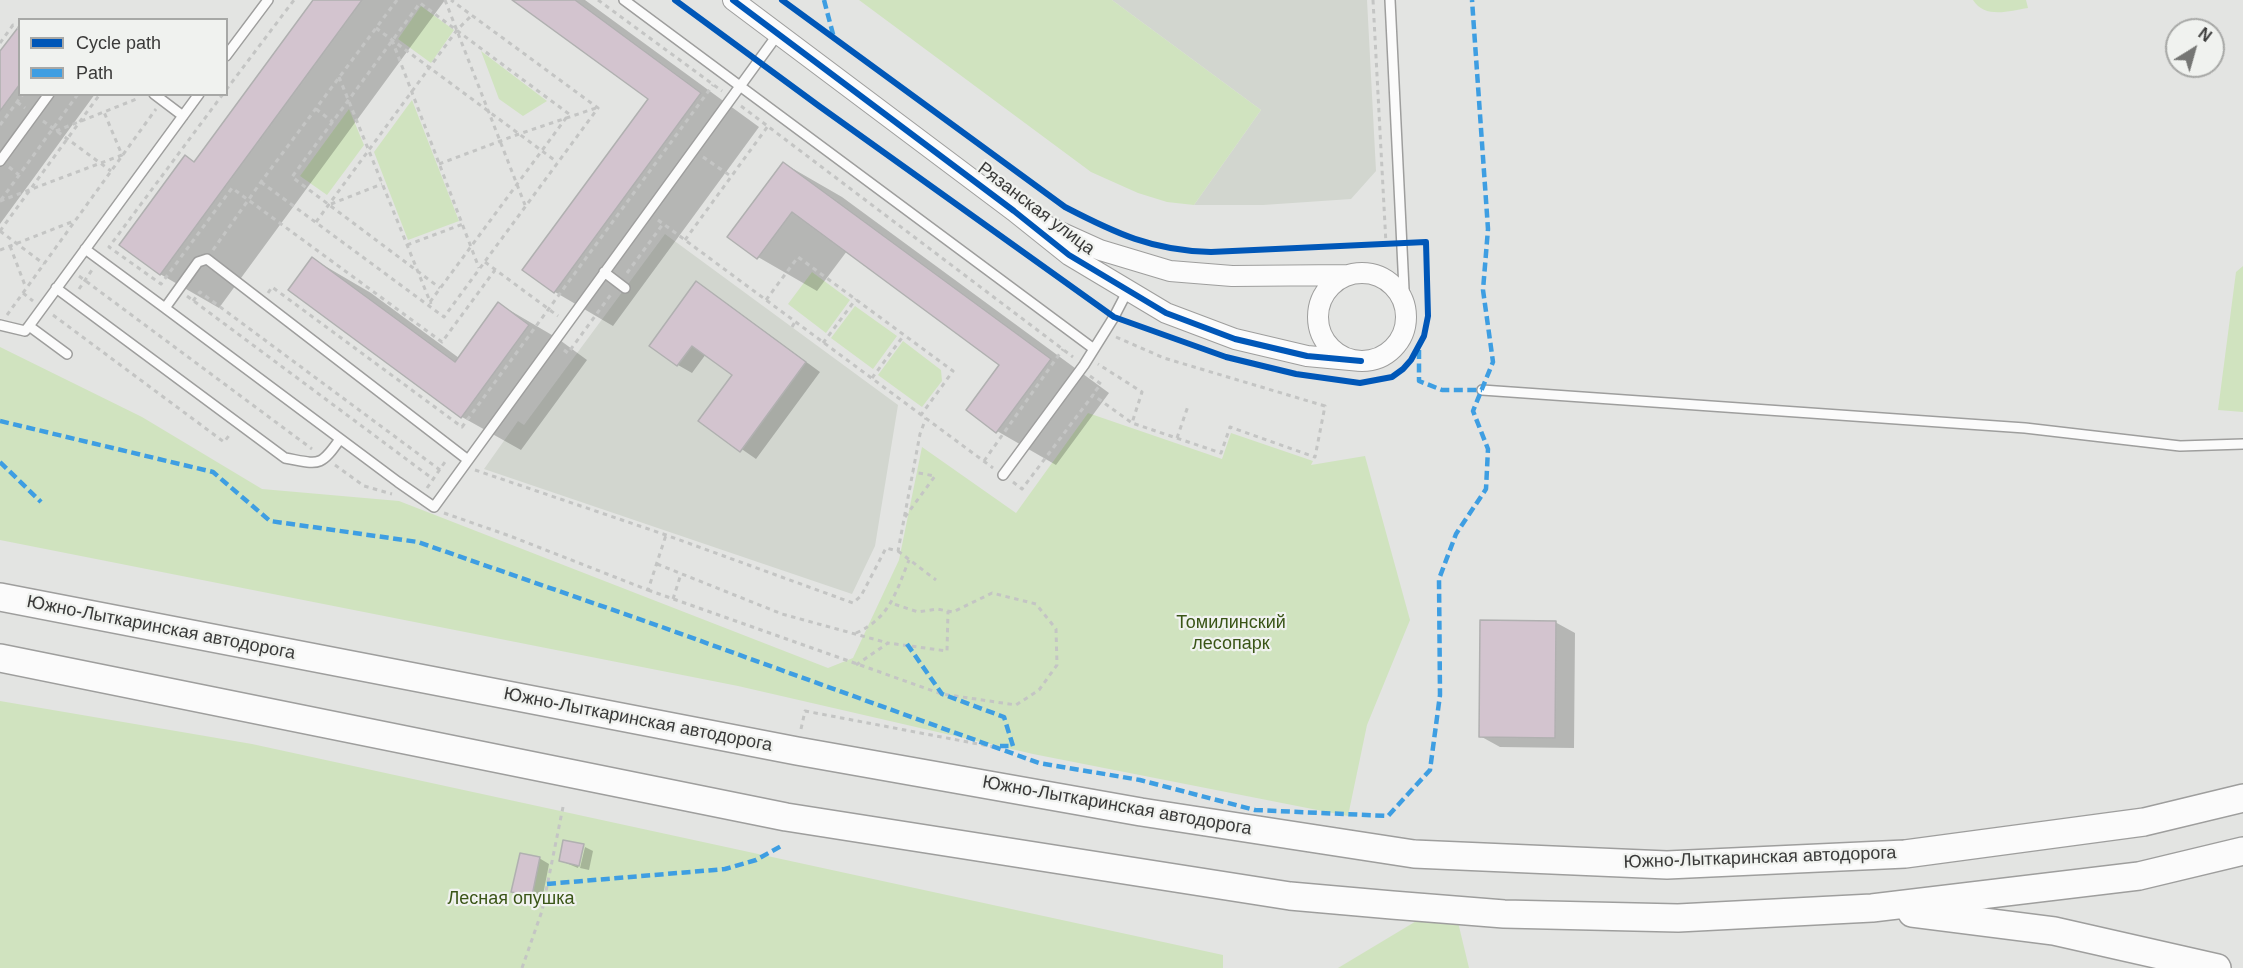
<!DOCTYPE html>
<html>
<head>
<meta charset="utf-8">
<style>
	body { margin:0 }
	#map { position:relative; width:2243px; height:968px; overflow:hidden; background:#e3e4e2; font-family:Arial,sans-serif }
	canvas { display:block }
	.legend { position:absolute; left:18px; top:18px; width:210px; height:78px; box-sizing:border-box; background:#f0f2ef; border:2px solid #a7a8a6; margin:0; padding:8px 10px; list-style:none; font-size:18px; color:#3a3a39 }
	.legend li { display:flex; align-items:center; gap:12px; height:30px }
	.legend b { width:30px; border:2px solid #a7a8a6 }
	.north { position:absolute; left:2165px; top:18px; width:60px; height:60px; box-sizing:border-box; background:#f0f2ef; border:2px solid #a7a8a6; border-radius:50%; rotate:37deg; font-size:16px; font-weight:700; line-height:24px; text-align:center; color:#3a3a39 }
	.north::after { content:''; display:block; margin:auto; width:21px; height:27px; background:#757674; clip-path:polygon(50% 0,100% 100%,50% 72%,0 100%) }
</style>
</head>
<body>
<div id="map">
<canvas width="2243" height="968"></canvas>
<ul class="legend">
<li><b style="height:8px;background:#0057b8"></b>Cycle path</li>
<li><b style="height:8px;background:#3e9ee2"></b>Path</li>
</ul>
<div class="north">N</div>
</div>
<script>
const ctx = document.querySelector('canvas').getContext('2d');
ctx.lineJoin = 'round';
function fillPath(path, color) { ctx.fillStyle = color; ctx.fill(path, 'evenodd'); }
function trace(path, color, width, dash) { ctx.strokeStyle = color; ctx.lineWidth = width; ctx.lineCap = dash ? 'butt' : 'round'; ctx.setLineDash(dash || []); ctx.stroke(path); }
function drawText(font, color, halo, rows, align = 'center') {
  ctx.font = font + ' Arial,sans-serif'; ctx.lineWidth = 4.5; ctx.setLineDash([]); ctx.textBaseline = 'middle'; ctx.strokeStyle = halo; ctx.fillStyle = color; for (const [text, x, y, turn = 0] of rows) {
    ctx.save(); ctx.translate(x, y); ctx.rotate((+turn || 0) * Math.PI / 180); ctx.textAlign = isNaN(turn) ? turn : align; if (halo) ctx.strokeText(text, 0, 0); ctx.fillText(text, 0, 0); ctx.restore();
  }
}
const built = new Path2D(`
	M1112,0H1367L1376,171L1351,199L1263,205H1194L1261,110Z
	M665,234L898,405L875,546L852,594L484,469L518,421L524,425Z`);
const green = new Path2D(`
	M859,0H1112L1261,110L1194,205L1167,202L1138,193L1091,172Z
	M1973,0H2026L2028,8C2009,11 1985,19 1973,0Z
	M421,6L454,30L431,63L398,39Z
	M481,51L547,101L523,116L499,99Z
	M412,100L459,221L408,240L374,152Z
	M349,109L364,145L327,195L300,176Z
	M2243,266V412L2218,410L2236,272Z
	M812,272L850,300L826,333L788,304Z
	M855,306L897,336L873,369L831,338Z
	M903,341L941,370L942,381L922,407L878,375Z
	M0,347L142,417L262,489L399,501L828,668L853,658L899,560L922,447L1016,513L1088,413L1222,459L1231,433L1313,461L1311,465L1365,456L1410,620L1367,725L1348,816L1033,754L738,686L0,540Z
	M0,701L252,744L1223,955V968H0Z
	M1428,914L1457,918L1469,968H1338Z`);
const shadow = new Path2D(`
	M315,0H445L219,308L160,274L186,157L195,162Z
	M515,0H585L759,127L613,326L555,292L650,99Z
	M20,35V94H95L0,224V54Z
	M783,163L842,197L1109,393L1056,465L997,431L1001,365L847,251L817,291L758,257L729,236Z
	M313,259L371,293L459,358L499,304L557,338L587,360L521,450L462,417L290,290Z
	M696,283L711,292L820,372L756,459L700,420L734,374L706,354L692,373L678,365Z
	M1555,622L1575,633L1574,748L1500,747L1480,736Z
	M565,842L585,847H582L578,868L561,861Z
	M585,847L593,851L589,870L580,868Z
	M539,858L549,864L542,900L523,896L513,891Z`);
const building = new Path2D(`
	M313,0H362L160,275L119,245L185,155L194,162Z
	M512,0H575L701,93L554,293L522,270L648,99Z
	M20,25V84L0,111V51Z
	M783,162L1051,359L996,433L966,410L999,365L792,212L757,259L727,237Z
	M312,257L455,362L498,302L529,325L461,418L288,290Z
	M696,281L806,362L740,452L698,421L732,375L692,346L677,366L649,346Z
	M1480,620L1556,621L1555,738L1479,737Z
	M563,840L584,844L579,866L559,861Z
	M520,853L540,857L532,896L511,892Z`);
const path = new Path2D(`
	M445,0L525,205
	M598,0L722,91
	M1373,0L1386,244
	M376,28L557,162
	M392,40L479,268
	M0,43L13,25L20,29
	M339,77L431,304
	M226,90L294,0
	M223,94L109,247L161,284L232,188L442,342L495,270
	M17,102L25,108
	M741,106L1073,357
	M316,109L333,122
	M43,121L111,171
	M0,125L23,94
	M56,131L139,98
	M703,157L732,177
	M439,164L519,134L596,108
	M9,167L19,175
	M261,182L444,317L598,108L451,0
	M1,200L78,94
	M0,201L122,155L104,112
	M331,204L382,184
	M658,220L993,468
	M316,222L457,30L472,15
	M0,231L100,94
	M0,231L44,264
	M685,240L768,126
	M407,245L463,224
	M10,246L26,288
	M0,250L74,221
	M213,250L261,182L397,0
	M485,262L558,316
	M627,273L663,224
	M79,276L312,449
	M79,289L92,270
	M23,293L33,301
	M268,293L272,287L462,427L713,85
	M187,296L433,479
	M766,300L798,257L953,371L921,415
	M193,301L200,292L440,470
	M430,302L566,118L569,114L420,3L292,177L440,288
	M7,315L156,109
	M53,315L224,442L231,433
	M792,327L795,322
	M1116,337L1164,358L1325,406L1315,457L1230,427L1221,453L1132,423
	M823,343L856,299
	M564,350L568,353L612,293
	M1090,376L1101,384L1093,394
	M872,378L904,335
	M1177,438L1188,406
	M984,461L1063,349
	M335,465L364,486L392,494
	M475,470L666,535L853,603L861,596L886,548L898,551L920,434L926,418
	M1013,482L1022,489L1093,395L1132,423L1142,392L1098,364
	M427,488L447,459
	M444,513L510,536L648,590L666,535
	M905,517L935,476L913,472
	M898,551L936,580
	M657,564L782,614L888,643
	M648,590L942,694L1016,705L1039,690L1057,665L1056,629L1036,604L992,593L953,612L937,609L918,612L891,603
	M673,599L681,574
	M856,633C890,618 896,592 909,560
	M856,665L888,643L947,651L948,611
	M801,729L805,711L994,747
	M522,968L542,911L563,807`);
const lane = new Path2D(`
	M624,0L1094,349L1084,365L1003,475
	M1390,0L1405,310
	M226,56L268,0
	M154,94L183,116
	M0,161L49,94
	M85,249L165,308L198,262L207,259L468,460
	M604,272L625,288
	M56,288L285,458C319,464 320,468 340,439
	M165,308L398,482L434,507L778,34
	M0,325L25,331L29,326
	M1094,349L1114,317L1128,290
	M67,354L29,326L199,94
	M1482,390L2025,428L2180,446L2243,444`);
const street = new Path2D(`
	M733,0L1014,211L1069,255L1166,313L1235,339L1307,356L1361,361
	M1038,222L1100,250L1170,271L1232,276L1348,275
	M1318 317a44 44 0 1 1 88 0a44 44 0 1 1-88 0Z`);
const secondary = new Path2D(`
	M0,597L797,751L1141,812L1414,854L1667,865L1905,854L2144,822L2243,798
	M0,658L786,817L1290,896L1392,905L1504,914L1678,918L1872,908L2139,876L2243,851
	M1912,913L2054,931L2217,968`);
const quiet = new Path2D(`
	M824,0L834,38
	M1419,350V381L1442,390H1482
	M0,421L213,472L270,521L418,542L662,627L1039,763L1140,780L1255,810L1388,816L1430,770L1440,695L1439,579L1456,534L1486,489L1488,449L1473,411L1493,362L1483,290L1488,229L1472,0
	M0,462L41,502
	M907,644L942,694L1004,717L1013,746H1000
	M547,884L725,869L756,860L783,845`);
const cycleway = new Path2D(`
	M675,0L819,106L1114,317L1226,357L1296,374L1360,383L1392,377L1403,369L1411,360L1424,336L1428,316L1426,242L1211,252C1153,251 1115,233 1065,207L782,0
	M733,0L1014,211L1069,255L1166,313L1235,339L1307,356L1361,361`);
const streetNames = [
	["Рязанская улица",1036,209,37],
	["Южно-Лыткаринская автодорога",161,628,11],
	["Южно-Лыткаринская автодорога",638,720,11],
	["Южно-Лыткаринская автодорога",1117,806,10],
	["Южно-Лыткаринская автодорога",1760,858,-2]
];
const parkNames = [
	["Томилинский",1231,623],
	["лесопарк",1231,644],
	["Лесная опушка",511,899]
];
fillPath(built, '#d2d6cf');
fillPath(green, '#d0e3bf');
fillPath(shadow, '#0003');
fillPath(building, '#d3c4cf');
trace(building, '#b0b0b0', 1.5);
trace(lane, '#9e9e9d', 12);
trace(street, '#9e9e9d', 22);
trace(secondary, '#9e9e9d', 30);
trace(path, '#c4c5c4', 3, [4.5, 4.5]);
trace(lane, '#fbfbfb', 9);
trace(street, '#fbfbfb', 20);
trace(secondary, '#fbfbfb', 27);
trace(quiet, '#3e9ee2', 4.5, [9, 4.5]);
trace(cycleway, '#0057b8', 6);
drawText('18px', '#3a3a39', '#f0f2ef', streetNames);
drawText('18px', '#3a5517', '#f0f2ef', parkNames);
</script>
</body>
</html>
